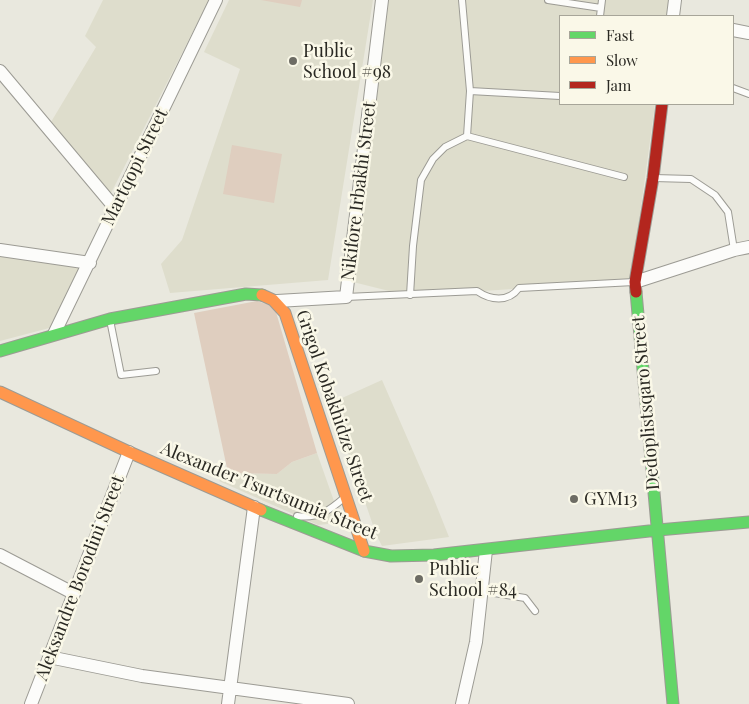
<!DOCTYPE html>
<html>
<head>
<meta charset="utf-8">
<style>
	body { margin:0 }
	#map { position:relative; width:749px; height:704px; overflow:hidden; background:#e9e8de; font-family:"Playfair Display",serif }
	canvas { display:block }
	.legend { position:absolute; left:559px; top:15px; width:175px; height:90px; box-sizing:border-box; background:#faf8e8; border:1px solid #a7a599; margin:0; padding:6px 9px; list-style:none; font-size:15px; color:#2a2923 }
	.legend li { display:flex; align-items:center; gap:10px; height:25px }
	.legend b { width:25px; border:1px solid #a7a599 }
</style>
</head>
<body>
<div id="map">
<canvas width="749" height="704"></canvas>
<ul class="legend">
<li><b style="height:6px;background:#63d668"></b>Fast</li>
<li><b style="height:6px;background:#ff974d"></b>Slow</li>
<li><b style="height:6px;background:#b3261e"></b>Jam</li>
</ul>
</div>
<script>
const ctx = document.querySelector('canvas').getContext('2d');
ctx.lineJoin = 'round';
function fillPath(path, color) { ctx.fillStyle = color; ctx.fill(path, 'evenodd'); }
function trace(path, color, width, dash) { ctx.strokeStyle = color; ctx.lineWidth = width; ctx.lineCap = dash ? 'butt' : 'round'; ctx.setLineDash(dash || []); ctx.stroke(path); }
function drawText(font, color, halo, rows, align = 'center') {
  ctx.font = font + ' "Playfair Display",serif'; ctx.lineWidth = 5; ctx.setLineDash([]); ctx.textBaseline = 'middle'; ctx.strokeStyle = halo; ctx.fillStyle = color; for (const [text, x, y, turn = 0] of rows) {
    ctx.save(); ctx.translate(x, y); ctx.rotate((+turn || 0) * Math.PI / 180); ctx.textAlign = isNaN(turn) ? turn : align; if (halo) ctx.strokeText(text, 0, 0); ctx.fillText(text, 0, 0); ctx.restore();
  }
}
const built = new Path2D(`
	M103,0H209L110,195L51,122L96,47L85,36Z
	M229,0H373L328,280L170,293L161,264L182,240L240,69L204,52Z
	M385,0H670L667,16H560V104H655L631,281L409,296L353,282Z
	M0,252L82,264L53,327L0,341Z
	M382,380L433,497L449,537L382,546L376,534L331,403Z
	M317,453L335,504L334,516L328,524L318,525L219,481L228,473L277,474L292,462Z`);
const green = new Path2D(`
	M261,0H302L300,7Z
	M232,145L282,154L274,203L223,194Z
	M257,301L269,305L276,312L317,453L292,462L277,474L228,473L194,313Z`);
const lane = new Path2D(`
	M462,0L470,91L467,136
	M548,0L601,8
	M600,16L602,0
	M733,88L749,94
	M470,91L560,96
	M654,178L691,179L715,195L728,212L734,250
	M410,295L413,246L421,180L433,159L445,147L467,136L624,177
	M346,297L477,291C490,300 508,303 519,288L634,282
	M110,320L121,375L156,371
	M297,516C318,519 329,511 345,497
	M482,591L525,598L535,611`);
const street = new Path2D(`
	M673,16L675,0
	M733,30L749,33
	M0,71L115,208
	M0,250L90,263
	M635,282L734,250L749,247
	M277,301L346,297L382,0
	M54,334L216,0
	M0,555L73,593
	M49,657L142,676L348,704
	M31,704L129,452
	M228,704L254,507
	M462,704L476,642L486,550`);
const fast = new Path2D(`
	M636,292L673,704
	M0,351L110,319L246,294L262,295
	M261,510L364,551L391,556L434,555L658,530L749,522`);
const slow = new Path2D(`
	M262,295L273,300L285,313L364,551
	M0,392L129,452L261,510`);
const jam = new Path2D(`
	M636,292L635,282L653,178L662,104`);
const markers = [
	[293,61,5,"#6d6c64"],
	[574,499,5,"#6d6c64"],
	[419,579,5,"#6d6c64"]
];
const poiNames = [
	["Public",303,51],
	["School #98",303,72],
	["GYM13",584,499],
	["Public",429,569],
	["School #84",429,590]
];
const streetNames = [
	["Martqopi Street",135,167,-64],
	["Nikifore Irbakhi Street",359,191,-83],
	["Dedoplistsqaro Street",646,403,-95],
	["Grigol Kobakhidze Street",334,406,71],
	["Alexander Tsurtsumia Street",269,491,22],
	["Aleksandre Borodini Street",80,578,-69]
];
fillPath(built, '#deddcc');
fillPath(green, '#dfcebf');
trace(lane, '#9c9b94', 8);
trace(street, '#9c9b94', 14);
trace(fast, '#9c9b94', 13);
trace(slow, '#9c9b94', 13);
trace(jam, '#9c9b94', 13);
trace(lane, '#fcfcfa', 6);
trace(street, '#fcfcfa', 12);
trace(fast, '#63d668', 11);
trace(slow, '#ff974d', 11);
trace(jam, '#b3261e', 11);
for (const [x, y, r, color] of markers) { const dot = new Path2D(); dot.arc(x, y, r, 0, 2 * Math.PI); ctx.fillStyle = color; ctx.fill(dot); trace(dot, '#faf8e8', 2); }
drawText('18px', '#2a2923', '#faf8e8', poiNames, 'left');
drawText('18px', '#2a2923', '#faf8e8', streetNames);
</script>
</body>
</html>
